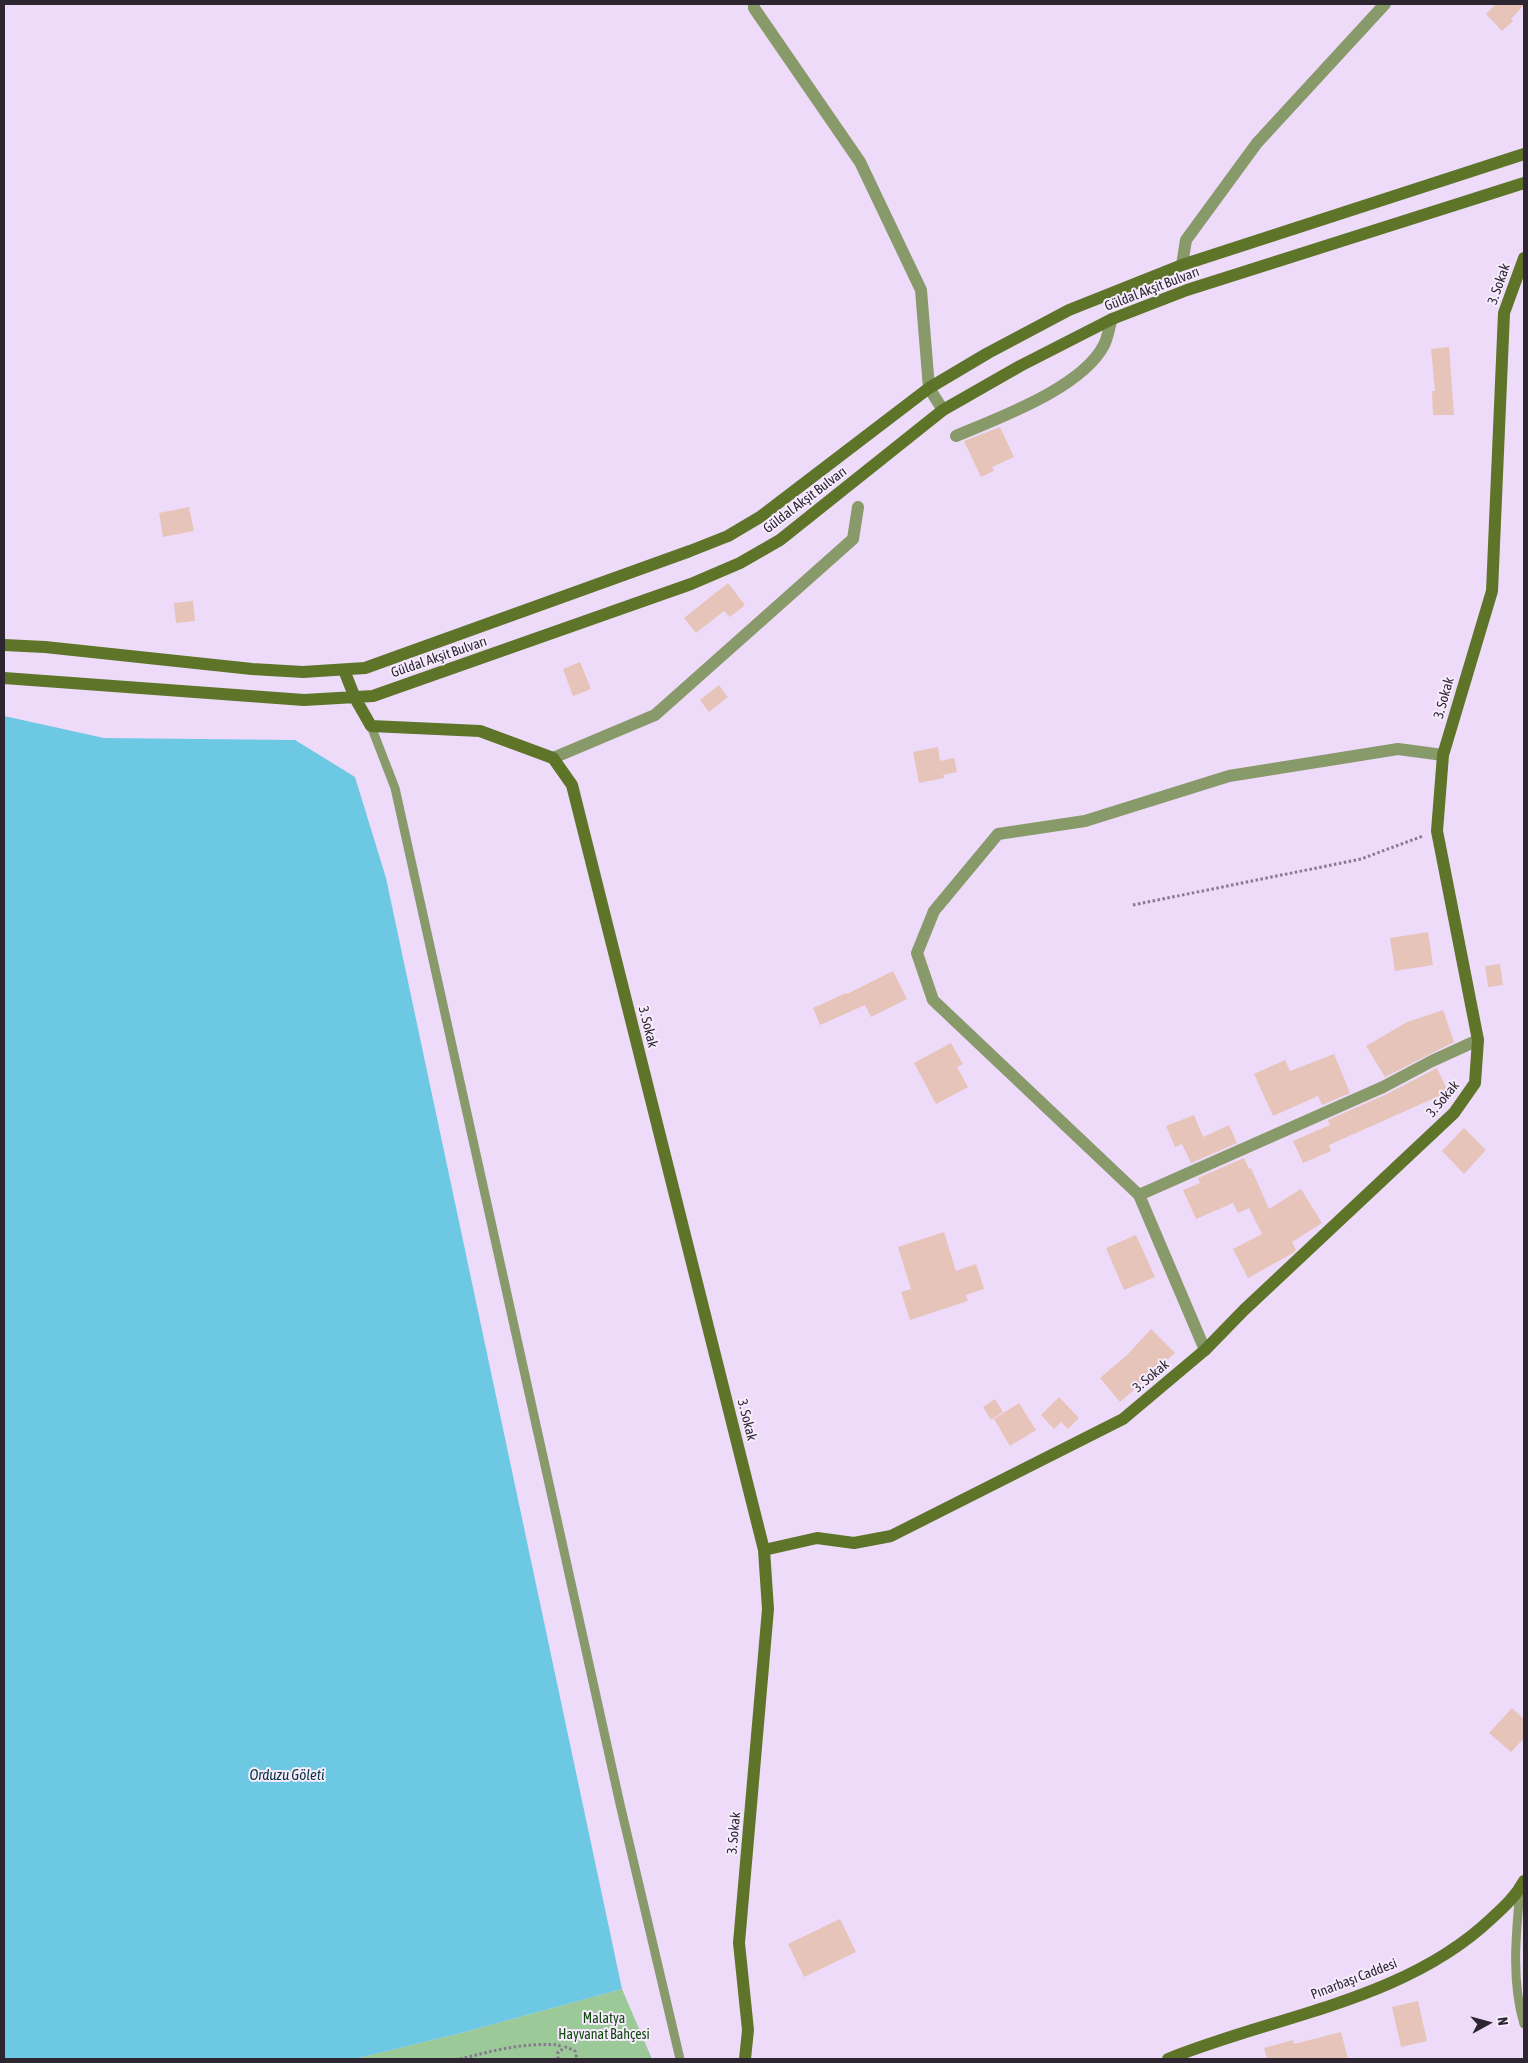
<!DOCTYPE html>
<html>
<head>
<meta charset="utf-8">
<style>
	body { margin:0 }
	#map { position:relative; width:1528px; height:2063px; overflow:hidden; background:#eedbf9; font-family:"Asap Condensed",sans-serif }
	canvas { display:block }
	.frame { position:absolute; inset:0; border:5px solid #2d2631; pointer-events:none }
	.north { position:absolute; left:1463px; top:1998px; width:50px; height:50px; -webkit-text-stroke:4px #f7ecfd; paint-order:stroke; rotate:83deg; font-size:14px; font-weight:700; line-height:20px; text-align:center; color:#2d2631 }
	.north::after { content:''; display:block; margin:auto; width:18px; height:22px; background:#2d2631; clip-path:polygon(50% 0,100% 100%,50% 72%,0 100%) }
</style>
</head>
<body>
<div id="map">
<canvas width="1528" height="2063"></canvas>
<div class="frame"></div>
<div class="north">N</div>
</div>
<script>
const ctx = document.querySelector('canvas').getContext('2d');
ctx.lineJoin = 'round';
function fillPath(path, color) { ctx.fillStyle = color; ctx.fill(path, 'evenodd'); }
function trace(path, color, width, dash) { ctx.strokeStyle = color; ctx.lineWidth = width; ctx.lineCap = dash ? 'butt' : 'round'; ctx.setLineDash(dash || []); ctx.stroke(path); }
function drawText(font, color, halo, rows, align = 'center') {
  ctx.font = font + ' "Asap Condensed",sans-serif'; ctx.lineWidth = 4; ctx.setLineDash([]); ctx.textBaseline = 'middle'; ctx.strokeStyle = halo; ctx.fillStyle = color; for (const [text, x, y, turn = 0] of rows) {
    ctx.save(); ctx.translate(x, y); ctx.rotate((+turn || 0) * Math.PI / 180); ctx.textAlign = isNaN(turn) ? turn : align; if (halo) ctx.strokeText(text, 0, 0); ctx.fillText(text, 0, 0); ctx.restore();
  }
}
const green = new Path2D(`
	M622,1989L652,2059H354L461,2033Z`);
const water = new Path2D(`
	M4,716L104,738L295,740L355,777L386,878L622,1989L461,2033L354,2059H4Z`);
const building = new Path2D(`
	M1496,4H1524V5L1511,19L1513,21L1502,31L1486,14Z
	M1449,347L1454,415H1433L1432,391H1435L1431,349Z
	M1000,427L1014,457L992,467L994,471L981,477L964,441Z
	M189,507L194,531L163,537L159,513Z
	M728,583L745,605L730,617L724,611L696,633L684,618Z
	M193,601L195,621L176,623L174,603Z
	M580,662L591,689L573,696L563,669Z
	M719,685L728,697L709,712L700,700Z
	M938,747L940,761L954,758L957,772L943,775L944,778L919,783L913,752Z
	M1428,932L1433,965L1395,971L1390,938Z
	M1500,964L1503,985L1488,987L1485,966Z
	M893,971L907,999L871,1017L865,1005L820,1025L813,1008L846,993L847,994Z
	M1443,1010L1454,1042L1385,1077L1366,1046L1407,1022Z
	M951,1043L963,1064L957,1067L968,1087L936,1104L914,1063Z
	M1334,1054L1350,1093L1322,1105L1318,1096L1273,1116L1254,1074L1285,1060L1290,1071Z
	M1437,1068L1448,1092L1329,1145L1331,1151L1303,1163L1293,1141L1330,1125L1328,1120L1387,1094Z
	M1194,1115L1203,1137L1229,1125L1237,1143L1191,1163L1182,1144L1175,1147L1166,1126Z
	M1464,1128L1486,1150L1464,1174L1442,1151Z
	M1244,1158L1249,1169L1251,1168L1269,1209L1301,1189L1322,1223L1292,1242L1296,1250L1293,1253L1248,1278L1233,1249L1262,1234L1249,1208L1238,1213L1233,1203L1196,1219L1183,1190L1200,1183L1198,1178Z
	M944,1232L956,1271L976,1264L984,1289L966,1295L968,1301L910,1320L901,1292L911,1289L898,1247Z
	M1136,1235L1155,1277L1124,1290L1106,1248Z
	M1151,1329L1175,1353L1120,1402L1100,1378L1127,1355Z
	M1059,1397L1079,1418L1068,1429L1061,1422L1054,1429L1041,1415Z
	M995,1399L1003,1412L991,1420L983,1407Z
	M1019,1403L1036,1430L1010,1446L994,1419Z
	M1512,1708L1524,1719V1738L1511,1752L1489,1733Z
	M840,1919L856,1952L804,1977L788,1944Z
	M1418,2001L1427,2041L1401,2047L1392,2007Z
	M1341,2032L1348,2059H1267L1264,2048L1293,2040L1294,2044Z`);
const path = new Path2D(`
	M1133,905L1361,859L1423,836
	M460,2059C492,2051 525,2042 559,2045L561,2049
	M558,2059V2052L566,2047L575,2051L577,2059`);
const lane = new Path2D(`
	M371,726L395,788L620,1804L680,2059
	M1520,1890C1516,1934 1511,1981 1524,2024`);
const street = new Path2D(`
	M754,4V8L860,162L921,290L929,388L943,410
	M1182,265L1186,240L1257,143L1385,4
	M956,436C998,418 1082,388 1104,345C1108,337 1109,327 1112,319
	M553,758L655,715L853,539L858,507
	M1139,1195L1383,1087L1432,1061L1478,1040
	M1205,1350L1139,1195L933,1000L917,953L934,911L998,834L1085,821L1229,776L1398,749L1443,755`);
const secondary = new Path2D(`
	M4,645L45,647L252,669L303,672L365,668L690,551L728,536L760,517L929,388L988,353L1069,310L1182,265L1524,154
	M344,670L355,698L371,726L480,731L553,758L572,785L764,1550L768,1609L739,1943L748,2030L745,2059
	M4,678L304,700L373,696L691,584L740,563L780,540L943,410L1020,366L1112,319L1187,290L1524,183
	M764,1550L817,1538L854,1543L891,1536L1123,1419L1205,1350L1244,1310L1454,1113L1475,1083L1478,1040L1437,831L1443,755L1492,591L1504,313L1524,258
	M1168,2059C1276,2015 1405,2001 1492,1918C1504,1907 1516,1896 1524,1881`);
const streetNames = [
	["3. Sokak",1499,284,-71],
	["Güldal Akşit Bulvarı",1152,289,-21],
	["Güldal Akşit Bulvarı",805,500,-37],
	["Güldal Akşit Bulvarı",439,657,-19],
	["3. Sokak",1444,698,-74],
	["3. Sokak",648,1027,76],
	["3. Sokak",1443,1099,-50],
	["3. Sokak",1151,1376,-40],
	["3. Sokak",747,1420,76],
	["3. Sokak",734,1833,-85],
	["Pınarbaşı Caddesi",1354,1979,-21]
];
const parkNames = [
	["Malatya",604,2019],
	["Hayvanat Bahçesi",604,2035]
];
const waterNames = [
	["Orduzu Göleti",287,1775]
];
fillPath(green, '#9bc997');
fillPath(water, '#6dc8e4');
fillPath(building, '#e7c4b9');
trace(path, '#867a8d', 3, [2.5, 2.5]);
trace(lane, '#88996a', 9);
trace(street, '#88996a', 12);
trace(secondary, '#5d7429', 12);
drawText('14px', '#2d2631', '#f7ecfd', streetNames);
drawText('14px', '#144912', '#f7ecfd', parkNames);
drawText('italic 15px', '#0a3641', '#f7ecfd', waterNames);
</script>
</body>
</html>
